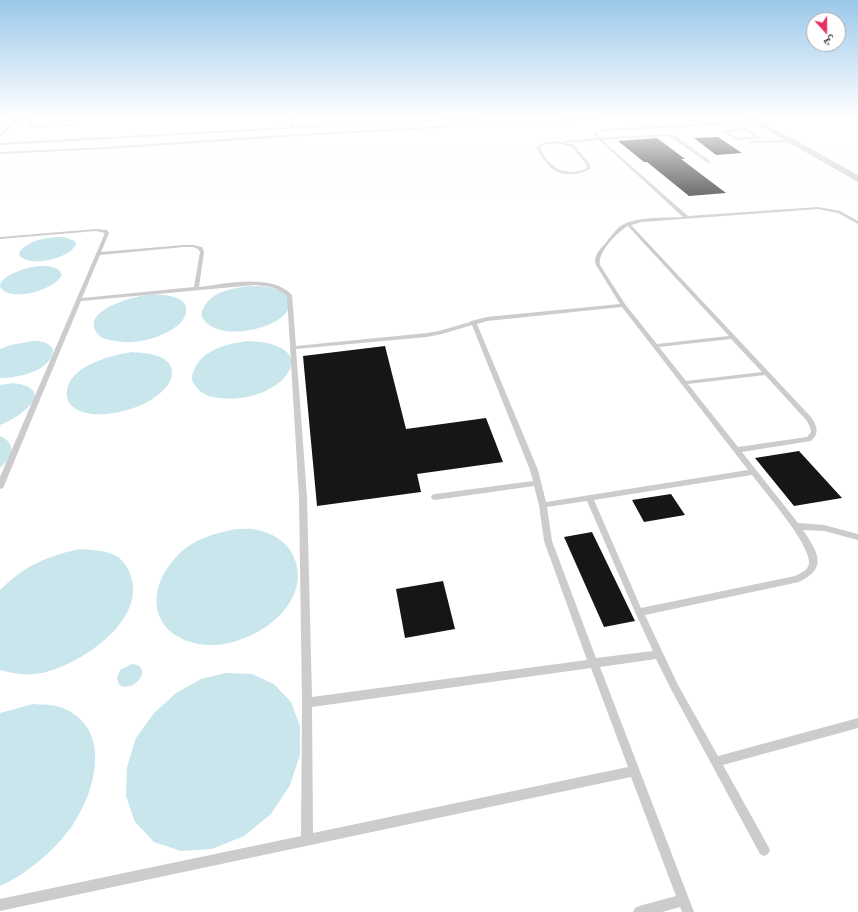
<!DOCTYPE html>
<html>
<head>
<meta charset="utf-8">
<style>
	body { margin:0 }
	#map { position:relative; width:858px; height:912px; overflow:hidden; background:#fff; font-family:"Asap Condensed","Noto Naskh Arabic",sans-serif }
	canvas { display:block }
	.north { position:absolute; left:806px; top:12px; width:40px; height:40px; box-sizing:border-box; background:#fff; border:1px solid #acacac; border-radius:50%; rotate:159deg; font-size:11px; font-weight:700; line-height:16px; text-align:center; color:#2f2f2f }
	.north::after { content:''; display:block; margin:auto; width:14px; height:18px; background:#e82f60; clip-path:polygon(50% 0,100% 100%,50% 72%,0 100%) }
</style>
</head>
<body>
<div id="map">
<canvas width="858" height="912"></canvas>
<div class="north">ش</div>
</div>
<script>
const ctx = document.querySelector('canvas').getContext('2d');
ctx.lineJoin = 'round';
function fillPath(path, color) { ctx.fillStyle = color; ctx.fill(path, 'evenodd'); }
const water = new Path2D(`
	M64,237L75,241L76,244C70,259 29,268 19,255L20,251C31,239 48,237 64,237Z
	M40,266C48,266 59,266 62,275C55,290 10,303 0,287L1,282C11,271 26,268 40,266Z
	M250,286C262,286 288,286 289,303C289,308 287,313 283,316C267,331 219,340 204,320C201,317 201,312 203,309C211,291 234,288 250,286Z
	M151,294C162,295 190,295 186,313C185,318 181,323 177,326C162,338 136,345 116,341C109,340 101,339 97,333C80,309 137,296 151,294Z
	M33,341C42,341 48,342 53,349C53,371 18,378 0,378V349L11,345Z
	M248,341C333,344 278,410 213,397C206,396 198,391 194,384C191,380 192,374 194,370C203,349 227,344 248,341Z
	M132,352C145,353 171,354 172,372C173,383 162,392 154,398C136,411 87,424 70,404C67,400 66,395 67,390C71,365 112,355 132,352Z
	M13,383C59,389 21,417 0,425V385Z
	M0,436C18,444 12,457 0,468Z
	M237,529C243,529 251,528 258,530C272,533 287,542 293,555C318,608 240,656 194,643C148,631 147,587 177,556C193,539 215,533 237,529Z
	M80,549C93,550 107,550 118,557C126,563 130,572 132,580C142,624 79,665 42,673C28,676 14,674 0,670V590C24,566 47,556 80,549Z
	M132,664C154,665 136,694 119,685L117,678L120,670Z
	M226,673L252,674L274,684L291,702L300,726V755L290,785L271,814L244,836L212,849L181,851L154,842L135,822L126,796L127,767L136,738L154,713L176,693L201,679Z
	M33,704C41,705 52,704 60,707C113,726 97,790 72,826C56,849 26,875 0,886V713Z`);
const building = new Path2D(`
	M718,137L742,153L716,155L694,138Z
	M657,138L685,159H681L726,193L689,196L647,162H644L618,141Z
	M385,346L406,429L486,418L503,462L417,474L421,492L317,506L303,356Z
	M799,451L842,498L794,506L755,458Z
	M671,494L685,515L644,522L632,500Z
	M592,532L635,621L604,627L564,537Z
	M443,581L455,629L405,638L396,589Z`);
const service = new Path2D(`
	M17,116H21L0,137V134Z
	M30,116H33V125L75,124L77,125L75,126L31,127L29,126Z
	M292,116H295V127L501,116H517L0,145V143L291,127Z
	M624,116H639L284,137L106,149L0,154V152L106,147L284,135Z
	M731,122L767,127L765,128L731,124L606,131L596,134L600,138L670,134L677,137L710,161V163H708L669,136L602,140L688,216L818,207L840,211L858,221V224L838,213L818,209L642,222L631,225L811,417C817,426 820,433 811,441L742,452L798,523L824,525L858,534V540L824,531L803,530C817,551 829,568 799,582L645,615L678,685L718,756L858,718V728L723,765L768,846L770,850L768,854L764,856L760,854L672,691L656,659L600,667L694,912H682L680,907L662,912H633L635,908L639,906L676,896L631,777L0,911V899L301,836L302,703L299,497L287,296C278,287 267,286 255,285L81,301L4,486L3,488L0,489V477L105,233L96,231L0,239V237L96,229L107,230L109,233L101,252L184,245H193L202,247L204,252L199,287C226,284 271,273 292,295L296,346L427,333L439,331L470,322L471,321L487,317L620,304L596,265C593,256 599,250 605,244C609,238 614,232 619,227C634,216 665,218 683,217L599,140L565,143L574,145L590,164V169C579,176 559,177 549,166C544,161 540,154 536,148C543,141 554,140 564,143L565,141L597,138L593,133L606,129ZM557,143L572,147L586,164L587,168C576,174 560,173 551,164C546,160 543,154 540,148L543,145ZM628,226L729,336L657,344L625,304L600,265C597,253 617,232 628,226ZM184,247H193L198,249L200,252L194,287L82,298L100,255ZM622,307L748,470L546,502L538,470L477,324L487,321ZM472,325L530,470L533,481L435,494L432,495L431,497L432,499L435,500L534,486L539,505L544,541L587,660L312,697L307,497L296,349L427,337L442,334ZM731,339L762,372L686,381L659,347ZM765,375L807,421L810,427L811,432L807,437L738,447L688,384ZM752,475C764,491 810,544 809,562C809,570 801,573 795,576L641,608L594,500ZM587,501L635,612L653,651L596,658L552,541L547,507ZM591,668L628,767L313,833L312,707Z
	M742,128L750,130L761,138L736,140L722,132ZM742,130L748,132L756,137L737,138L727,132Z
	M791,140L790,142L751,143L749,142L751,141Z`);
const tertiary = new Path2D(`
	M742,116H752L858,175V182Z`);
fillPath(water, '#c9e6ed');
fillPath(building, '#161616');
fillPath(service, '#ccc');
fillPath(tertiary, '#ccc');
const sky = ctx.createLinearGradient(0, 0, 0, 244);
sky.addColorStop(0, '#9bc8ea');
sky.addColorStop(0.48, '#fff');
sky.addColorStop(1, '#ffffff00');
ctx.fillStyle = sky;
ctx.fillRect(0, 0, 858, 244);
</script>
</body>
</html>
